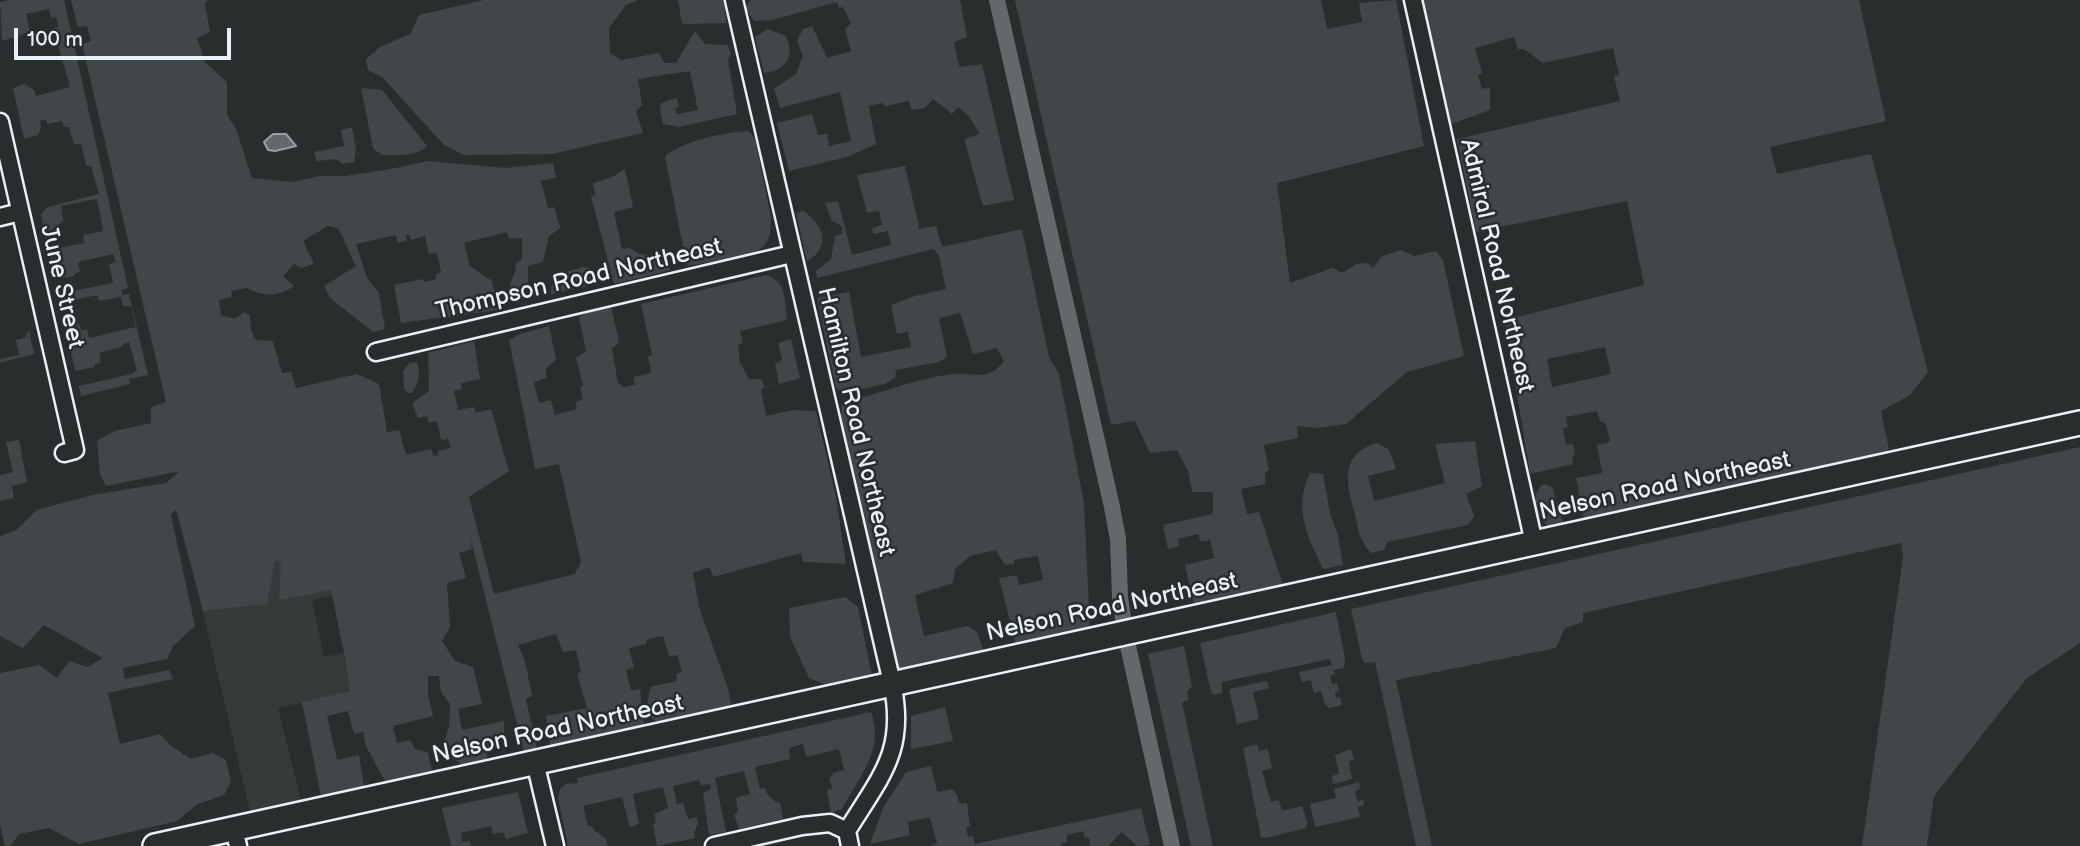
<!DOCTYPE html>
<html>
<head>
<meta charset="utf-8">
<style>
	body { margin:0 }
	#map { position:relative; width:2080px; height:846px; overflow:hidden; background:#2a2d2e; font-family:"Balsamiq Sans",sans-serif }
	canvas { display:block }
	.scale { position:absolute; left:14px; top:28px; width:217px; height:32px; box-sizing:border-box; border:4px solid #e8f1f8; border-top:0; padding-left:9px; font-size:21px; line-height:24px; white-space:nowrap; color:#e8f1f8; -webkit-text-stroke:5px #2a2d2e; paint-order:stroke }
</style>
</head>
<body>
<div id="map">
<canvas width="2080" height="846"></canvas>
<div class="scale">100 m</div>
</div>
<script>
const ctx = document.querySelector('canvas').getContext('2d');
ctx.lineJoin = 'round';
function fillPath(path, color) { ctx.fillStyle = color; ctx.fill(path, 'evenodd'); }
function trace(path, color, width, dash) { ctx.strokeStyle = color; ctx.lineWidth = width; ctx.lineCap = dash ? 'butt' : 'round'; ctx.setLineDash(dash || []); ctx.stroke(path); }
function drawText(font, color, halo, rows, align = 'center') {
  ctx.font = font + ' "Balsamiq Sans",sans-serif'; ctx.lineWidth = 5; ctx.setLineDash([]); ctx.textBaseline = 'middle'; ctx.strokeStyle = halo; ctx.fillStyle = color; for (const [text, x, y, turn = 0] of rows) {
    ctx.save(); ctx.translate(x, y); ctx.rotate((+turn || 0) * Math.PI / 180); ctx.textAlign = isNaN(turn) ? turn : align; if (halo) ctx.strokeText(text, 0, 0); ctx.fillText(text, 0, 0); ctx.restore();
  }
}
const built = new Path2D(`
	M313,515L332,595L312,600L324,657L344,653L350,691L278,708L301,800L250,811L187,544Z`);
const green = new Path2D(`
	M10,0H64L128,288L121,290L123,295L129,294L148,375L129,379L130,384L81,396L79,386L132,374L137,370L129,342L122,345V347L99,353L101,363L95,364V367L75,371L65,320L78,322L82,331L87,329L89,338L136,327L131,306H123L121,297L99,301L97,295L61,303L58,294L113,283L109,264L116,262L113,254L78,262L80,272L74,274V276L56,279L49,250L84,243L83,235L103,231L97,199L61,206L63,221L45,235L41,214L48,207L99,194L91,166H86L81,143L74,145L69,127H64L62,121L47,124L46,119L40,121L41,128L38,135L24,139L13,88L24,84L34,90L36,96L70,87L53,28L58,27L56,17L51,18L49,9L26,14L30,32L2,41L0,2Z
	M71,0H208L205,4L210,32L197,38L205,62L227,82V115L236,129L252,178L293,182L320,176H345L391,169L428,161L505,168L553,163L556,177L541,181L548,208L554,207L560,228L549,236L543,262L528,266V284L512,293L508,290L516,269L515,264L522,259V238L509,239L507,232L464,243L470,266L492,281L498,310L401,323L394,285L423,279L424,282L436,279V274L441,272L437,253L429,254L425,236L411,240L409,235H406L407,241L398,243L396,235L356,244L367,278L379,293L385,329L373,332L331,299L324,286L356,266C348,253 346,239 337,228L328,226L303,241L314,264L301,268L294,264L283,276L294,286C278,297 263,297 247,288L231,291L232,297L219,300L221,315L235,319L244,312L250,315L251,331L256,340L273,341L282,373L291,372L296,388L357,374L379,384L387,432L399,430L406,455L431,449L434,456L438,455V451L451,448L448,439L441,440L437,421L429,423L427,416L418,418L412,403L429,391L428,353L474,341L480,379L461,383L462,389L454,391L458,410L474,407L476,413L491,409L509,471L469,497L494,594L575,574L581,562L559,464L535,469L509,340L520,334L549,326L556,359L546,369V378L534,382L539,403L551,400L555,415L577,409L576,402L583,399L580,387L583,386L576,358L586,351L579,317L590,311L611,307L619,342L612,349L618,383L624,387L635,385L633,377L651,373L648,356L652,355L641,304L766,275C788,282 784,300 787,320L740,331L743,343L738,345L740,363L749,379H762L764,387L779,384L775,364L782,360L778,343L791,339L800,378L761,389L766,416L793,410L816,411L836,497L846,564L803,562L801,553L713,577L710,567L693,573L699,607L728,689L732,709L663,726L650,717L647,705L650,687L677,681L676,674L682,671L677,655L669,656L663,636L647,639L646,644L629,648L634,668L626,670L631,691L640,689L644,725L550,746L546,716L587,708L577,673L581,672L576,650L563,652L556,634L518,645L525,661L532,696L526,699L537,749L524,752L470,536L472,549L459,553L466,578L447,583L450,627L442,641L455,661L473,667L482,704L458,709L462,730L504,721V735L490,743L486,760L462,765L442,749L449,727L450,704L441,692L439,676H428V695L433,716L393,726L397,743L410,740L415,749L428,752L432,771L385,781L366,746L363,732L354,734L348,711L327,716L337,760L359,755L364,786L321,796L302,702L350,691L344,653L331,590L279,600L281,563L275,560L267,604L203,611L176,509L171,515L195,626L173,646L167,659L123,668L125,679L169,670L173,679L108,693L120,744L160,734L171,746L191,759L212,753L226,760L231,782L224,795L196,805L177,821L79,844L49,828L19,834L10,846H5L0,825V673L39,665L57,678L69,661L87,667L103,658L44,625L23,648L0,636V536L16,530L37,510L92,495L166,483L180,471L106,486L100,475L97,440L115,431L151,423V407L166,402L82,44L91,41L87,26L78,27Z
	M484,0H638L626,5L609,28L610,53L621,60L659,53L664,63H676L695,31L705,44L727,45L731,53L728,60L737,114L679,127L663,124L660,109L661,103L677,98L679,107L675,108L677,114L698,110L690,71L638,79L642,105L636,112L643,133L552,154L464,155L444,145L383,78L368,70L366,59L380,47L410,34L419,15Z
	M678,0H723L727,23L682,24Z
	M751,0H960L967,37L954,42L959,67L982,64L1014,200L983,206L964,139L980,134L968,115L958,107L952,114L933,99L925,108L912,110L909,101L886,106L882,103L869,106L876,144L847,157L789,171L777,123L812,114L818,135L827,134L829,146L851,141L840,92L780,108L774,89L796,74L803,56L797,41L803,29L812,26L827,58L851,51L845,29L851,23L843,7L839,8L837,2L772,20L754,21L745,7Z
	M1015,0H1321L1327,29L1362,22L1359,3L1396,0L1424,146L1277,183L1290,283L1333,268L1342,273L1356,264L1368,263L1373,268L1382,256L1401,250L1414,256L1436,251L1443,260L1464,356L1407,372L1346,424L1317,428L1297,426L1298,438L1264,445L1269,470L1265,472V484L1241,489L1247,514L1259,512L1283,585L1194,604L1185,565L1214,558L1210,540L1201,542L1198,534L1178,539L1179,546L1168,549L1163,525L1213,514V492H1192L1188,471L1177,450L1150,453L1135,421L1111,425Z
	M1421,0H1859L1886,121L1770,147L1777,174L1871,154L1928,372L1910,395L1881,411L1889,449L1872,462L1588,525L1584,520L1576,478L1602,473L1597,445L1610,442L1606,424L1600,421L1597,411L1566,417L1568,427L1563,428L1566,445L1573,444L1575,455L1572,458L1573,464L1530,474L1505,320L1644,285L1627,201L1476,232L1457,139L1620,101L1614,76L1619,75L1613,48L1543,63L1524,49H1518L1514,37L1475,48L1482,73L1478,75L1482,89L1490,87V110L1451,124ZM1605,347L1611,374L1552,387L1547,359Z
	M768,29L786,36C795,56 787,70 764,73L755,37Z
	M361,88L382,90L427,146C417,157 396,155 381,155L373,148Z
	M352,127L356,150L354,162L342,164L337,159L317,161L314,152L344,146L341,130Z
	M748,131L755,138L771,217L770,235L764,246L753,254L687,266L665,156C687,140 721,133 748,131Z
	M905,166L919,226L918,229L936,226L942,247L1022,229L1049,357L1059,374L1084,503L1090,629L1016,645L999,578L1017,575L1019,585L1043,580L1038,556L1014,560V564L1005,565L996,550L970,556L955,569L953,583L915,595L924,636L967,626L977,632L984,652L899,671L879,579H874L840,431L842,403C880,394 915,378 954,374C976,372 986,382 1004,362L997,348L973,354L960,313L939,318L947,357L939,362L896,370L895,378L884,384L846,393L836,388L817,298L849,292L861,357L911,347L908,332L897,334L891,305L915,296L946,289L939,256L933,249L817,278L816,271L831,259L835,236L842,234V226L832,221L825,203L838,201L852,255L891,245L888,231L873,234L872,228L882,225L879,211L867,213L857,175Z
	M625,169L633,207L614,212L622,249L630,248L640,254L659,256L671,270L614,284L591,196L595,195L593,183L612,177Z
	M804,211C825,228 831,245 807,262L796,213Z
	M583,267L590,268L597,284L551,294C550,273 566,272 583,267Z
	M29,330L34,354L0,363V359L19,355L16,340L25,338Z
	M417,362C421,374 419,383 412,393H408L404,389L403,371L410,363Z
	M19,440L27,482L12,486L14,498L0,501V475L13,472L6,442Z
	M1475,441L1482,486L1466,494L1474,516L1468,525L1387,542L1384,550L1371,553C1360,542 1358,530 1355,514C1347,484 1338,453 1378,443L1389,450L1396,469L1368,476L1374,501L1445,483L1435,444Z
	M2080,447V643L2027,678L1934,796L1927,846H1862L1903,557L1901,543L1583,613V622L1565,628L1556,648L1396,680L1432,846H1416L1375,662L1365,663L1362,659L1351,609Z
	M1310,473L1323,474L1330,513L1338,535L1343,565L1323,569C1307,535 1293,509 1310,473Z
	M1543,484L1552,487L1564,525L1551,528C1536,517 1528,499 1543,484Z
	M845,597L858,607L872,676L828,686L809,678L790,637L789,608Z
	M1336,612L1345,659L1344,668L1334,670L1335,674L1330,675L1332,684L1337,683L1339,691L1335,692L1336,698L1340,697L1342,705L1328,708L1327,705H1325L1321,691L1314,693L1311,680L1302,682L1299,672L1332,665L1330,659L1222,682V693L1214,695L1211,692L1200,643Z
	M1184,646L1192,687L1187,691L1189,700L1182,702L1213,846H1191L1148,654Z
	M1267,681L1269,688L1253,692L1259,719L1237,724L1229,689Z
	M945,707L953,741L911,749V716Z
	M871,712C885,750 859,777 842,809L831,813L827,790L832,788L829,777L833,776L832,773L844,770L839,749L806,757L803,744L789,748L790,759L755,767L760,789L765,788L767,794L777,803L780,802L783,819L739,829L734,814L738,812L736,798L750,794L744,771L715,778L726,832L709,835L703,793L711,789L710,784L701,785L699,780L673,786L677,804L683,803L688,819L697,817L698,824L694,832L695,838L657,846L653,824L656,823L654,814L668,808L663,787L633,794L639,824L630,827L622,797L583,806L588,826H592L594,830L606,839L608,846H568L558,798L560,789L566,784L578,783L577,778Z
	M1257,744L1259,751L1268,749L1272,768L1262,771L1271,802L1279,800L1282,811L1302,806L1307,822L1306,828L1266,838L1261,837L1243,748Z
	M1351,749L1354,760L1349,761L1352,779L1333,784L1332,776L1339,774L1335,755Z
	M931,766L937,792L952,789L957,795L959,803H967L970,826L966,828L968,837L973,836L975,844L1141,808L1150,845L1137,846L1122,832L1108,846H1090L1089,838H1085L1083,831L1067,835V842L1061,844V846H930L937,844L930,817L908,822L910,835L870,844L883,808L906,772Z
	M1359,782L1360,789L1355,791L1357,801L1363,800L1364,805L1358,807L1360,817L1315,827L1310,804L1336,798L1334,789Z
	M518,792L528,833L506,839L503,832L493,834L491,826L461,833L462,842L470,841L471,846H451L442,808Z`);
const water = new Path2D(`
	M273,134H286L296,146L275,151L268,150L264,142Z`);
const canal = new Path2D(`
	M997,0L1112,507L1118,539L1120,597L1125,632L1172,846`);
const street = new Path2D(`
	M734,0L892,683C907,751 880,777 847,831L850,846
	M1413,0L1534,543
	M0,122L75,450L64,453
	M0,217L20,212
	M376,352L792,254
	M535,762L555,846
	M234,828L238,846
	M714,846L802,826L830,823L847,831`);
const secondary = new Path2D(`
	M155,846L2080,423`);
const streetNames = [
	["Admiral Road Northeast",1496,266,77],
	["Thompson Road Northeast",579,280,-13],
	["June Street",61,287,77],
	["Hamilton Road Northeast",855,422,77],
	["Nelson Road Northeast",1665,487,-12],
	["Nelson Road Northeast",1112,608,-12],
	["Nelson Road Northeast",558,730,-12]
];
fillPath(built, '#363a3b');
fillPath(green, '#424648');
fillPath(water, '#63686b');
trace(water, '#989fa3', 2);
trace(canal, '#63686b', 16);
trace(street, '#e8f1f8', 21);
trace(secondary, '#e8f1f8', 28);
trace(street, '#2a2d2e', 16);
trace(secondary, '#2a2d2e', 23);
drawText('24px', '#e8f1f8', '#2a2d2e', streetNames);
</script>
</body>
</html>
